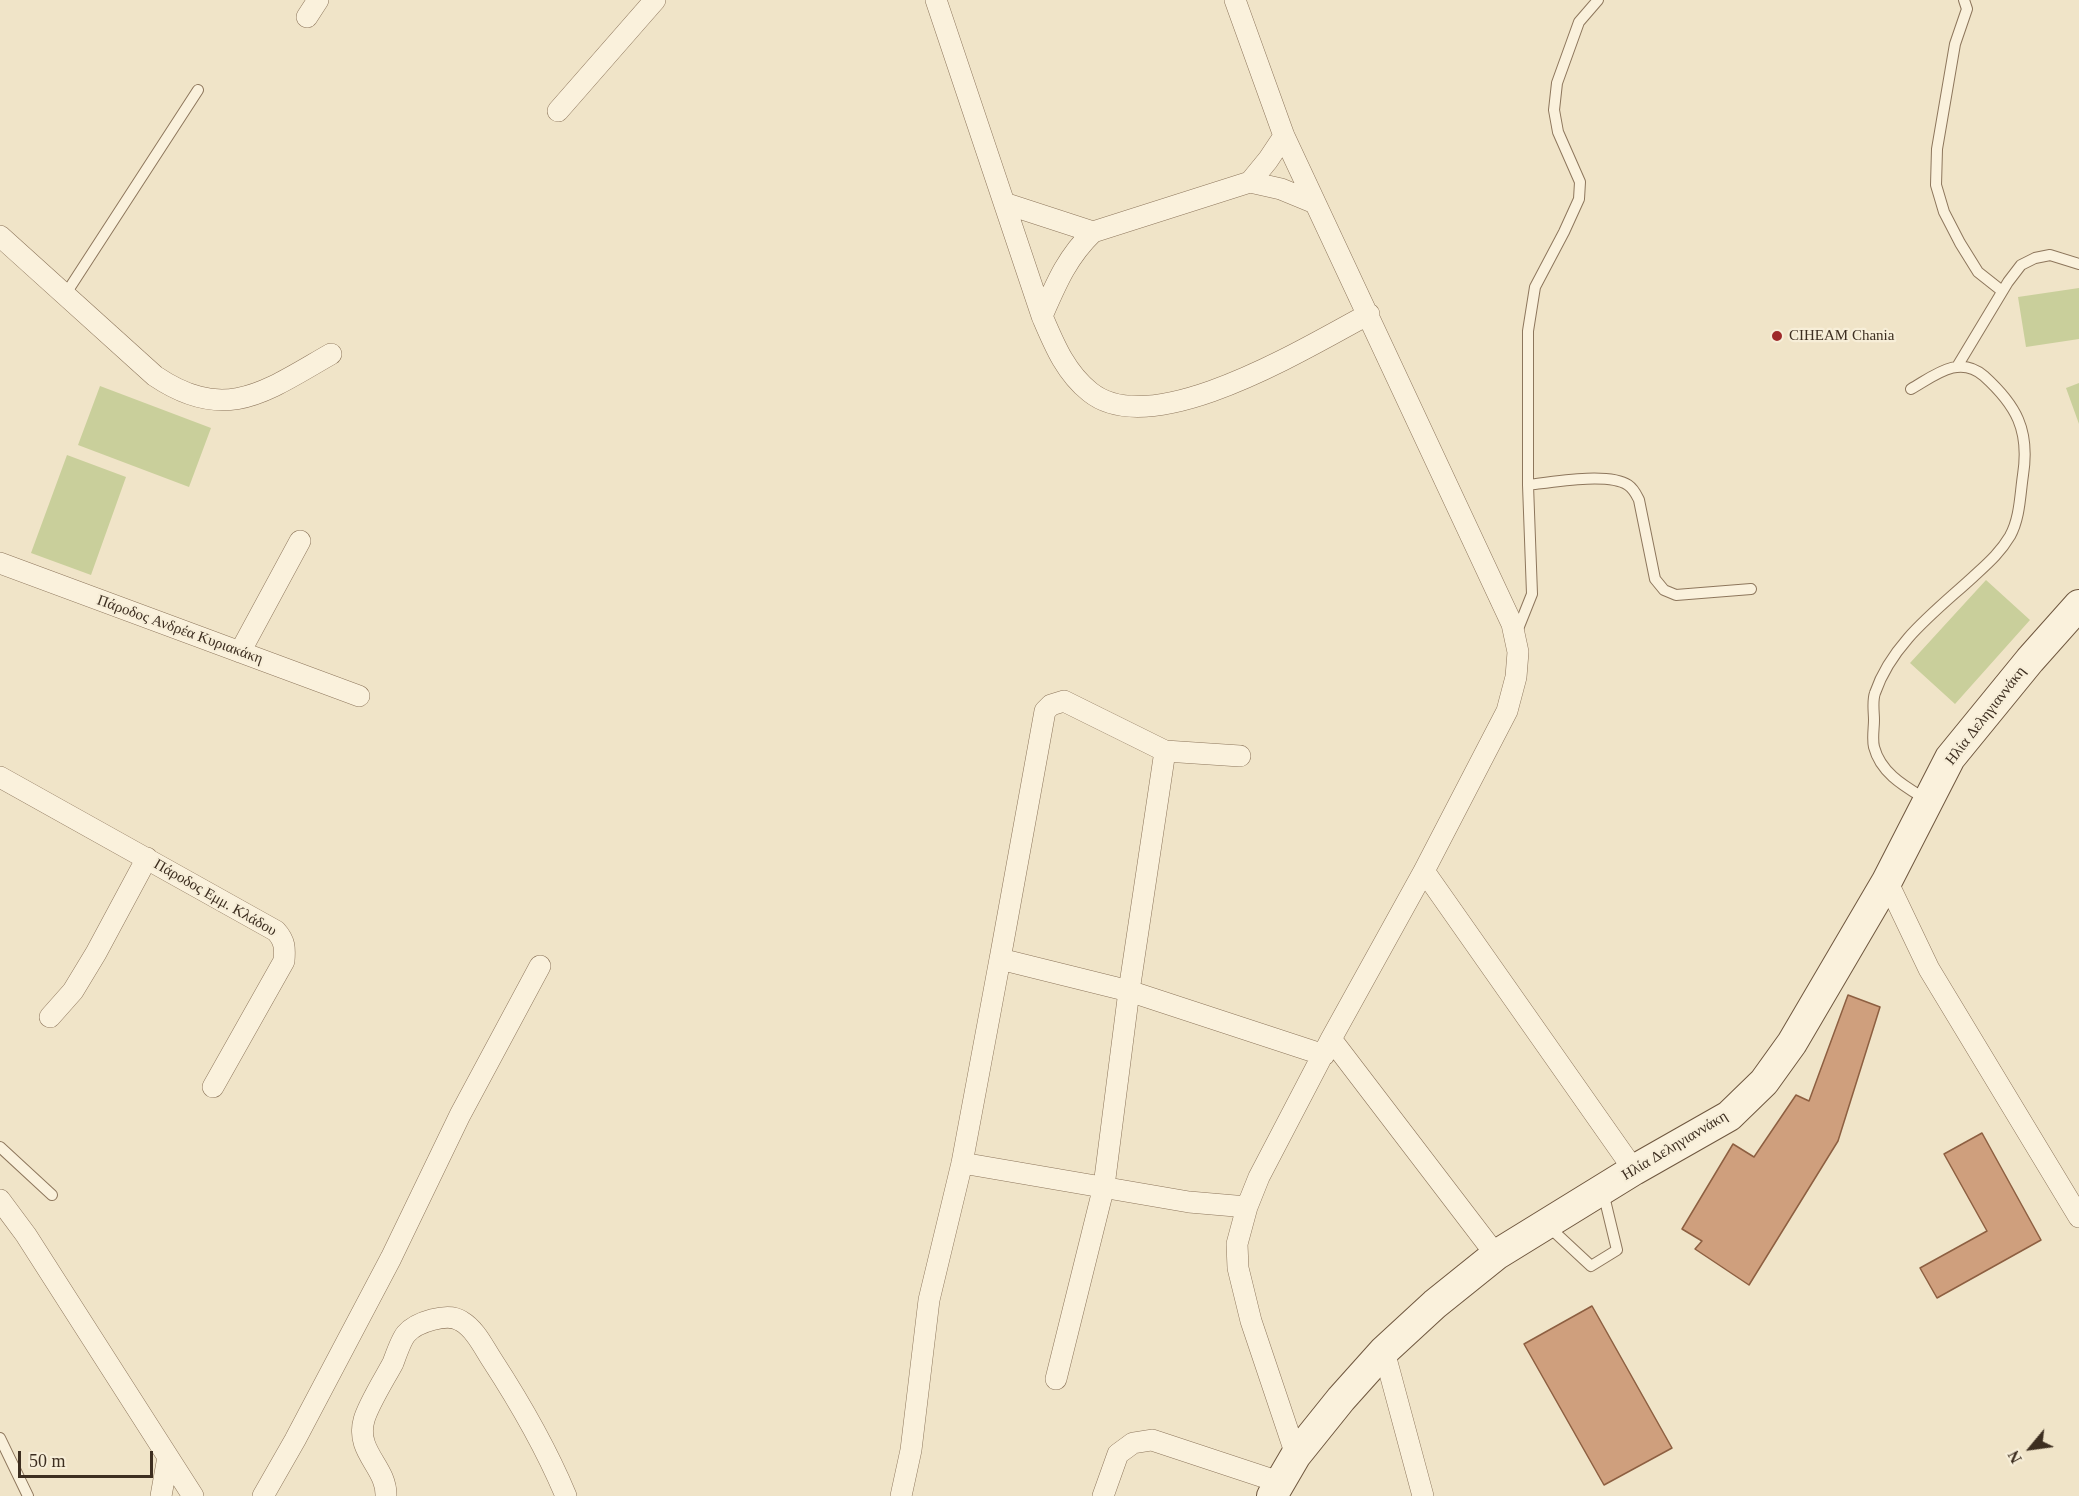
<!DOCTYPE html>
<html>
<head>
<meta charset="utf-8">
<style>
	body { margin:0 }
	#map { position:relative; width:2079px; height:1496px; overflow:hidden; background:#f0e4c8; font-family:"Times New Roman",serif }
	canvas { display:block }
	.north { position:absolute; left:2001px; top:1418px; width:60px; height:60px; -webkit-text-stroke:4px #f7eed8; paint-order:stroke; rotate:241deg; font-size:16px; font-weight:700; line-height:24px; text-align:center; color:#3d2e20 }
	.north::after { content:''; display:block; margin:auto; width:21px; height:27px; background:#3d2e20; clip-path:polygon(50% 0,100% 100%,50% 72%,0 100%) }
	.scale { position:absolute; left:18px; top:1451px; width:135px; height:27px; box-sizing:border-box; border:3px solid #3d2e20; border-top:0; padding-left:8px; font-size:18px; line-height:21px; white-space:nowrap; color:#3d2e20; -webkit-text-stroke:4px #f7eed8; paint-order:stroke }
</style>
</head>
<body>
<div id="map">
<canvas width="2079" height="1496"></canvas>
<div class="north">N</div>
<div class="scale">50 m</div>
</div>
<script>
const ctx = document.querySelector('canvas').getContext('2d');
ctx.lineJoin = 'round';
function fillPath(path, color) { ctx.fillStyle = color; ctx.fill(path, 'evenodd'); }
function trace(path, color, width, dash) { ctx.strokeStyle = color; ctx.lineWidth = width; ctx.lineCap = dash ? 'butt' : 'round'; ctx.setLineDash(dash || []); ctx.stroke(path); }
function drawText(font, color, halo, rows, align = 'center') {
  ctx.font = font + ' "Times New Roman",serif'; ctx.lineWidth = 4.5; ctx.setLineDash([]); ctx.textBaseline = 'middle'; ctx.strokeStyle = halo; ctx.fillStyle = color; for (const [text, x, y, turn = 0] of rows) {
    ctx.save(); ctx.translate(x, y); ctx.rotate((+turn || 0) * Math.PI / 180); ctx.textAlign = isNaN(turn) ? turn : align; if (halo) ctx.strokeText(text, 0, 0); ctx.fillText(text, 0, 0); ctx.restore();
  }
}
const green = new Path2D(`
	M2079,288V339L2026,347L2018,297Z
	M2079,383V424L2066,388Z
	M100,386L211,428L189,487L78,445Z
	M67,455L126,477L91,575L31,553Z
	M1986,580L2030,620L1955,704L1910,663Z`);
const building = new Path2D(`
	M1848,995L1880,1007L1838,1141L1749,1285L1695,1249L1702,1241L1682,1229L1733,1144L1754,1157L1796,1095L1809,1101Z
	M1982,1133L2041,1240L1937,1298L1920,1268L1987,1231L1944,1154Z
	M1592,1306L1672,1448L1604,1485L1524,1344Z`);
const lane = new Path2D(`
	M1964,0L1967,9L1955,44L1937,149L1936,185L1944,212L1960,243L1978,272L2002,291
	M65,295L198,90
	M1958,365L2008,282L2021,265L2035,258L2050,255L2079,264
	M1911,389C1934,376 1959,354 1984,376C2016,405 2030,430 2023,475C2020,495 2020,518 2010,536C2000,553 1987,564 1973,577C1936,611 1892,643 1875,693C1872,701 1874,712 1874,720C1874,728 1872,739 1874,747C1881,774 1906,787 1927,800
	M1528,485C1552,482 1609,472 1628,485C1634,489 1636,494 1639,500L1655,579L1664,590L1676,595L1751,589
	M1516,634L1532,594L1528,485V331L1535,287L1564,232L1579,199L1580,182L1558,132L1554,110L1557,83L1579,22L1598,0
	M0,1147L52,1195
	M1548,1226L1591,1266L1617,1250L1603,1192
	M0,1438L28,1496`);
const street = new Path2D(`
	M936,0L1042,316C1054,344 1065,372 1090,392C1153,443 1310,345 1369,314
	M1235,0L1284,136L1512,624L1518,652L1516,677L1507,711L1424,871L1331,1039L1259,1177L1247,1207L1237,1244L1238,1268L1251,1321L1296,1455
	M307,17L318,0
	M558,111L655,0
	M1250,182L1268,160L1284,136
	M1004,203L1093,232
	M0,236L155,376C226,424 266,391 331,354
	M1042,316C1056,284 1067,257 1093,232L1250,182L1281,189L1315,203
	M0,563L359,696
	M240,652L300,541
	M0,777L276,931C285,941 285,948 284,961L213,1087
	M1424,871L1634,1170
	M1887,881L1929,969L2079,1217
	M1000,959L1045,711L1051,705L1064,701L1165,751
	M50,1017L73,991L96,953L147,858
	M1331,1039L1496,1255
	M962,1163L1189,1202L1247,1207
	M0,1200L26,1235L193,1496
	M1384,1351L1423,1496
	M1056,1379L1104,1186L1129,991L1165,751L1240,756
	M161,1496L168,1457
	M263,1496L295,1440L391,1258L460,1115L540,966
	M386,1496C387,1467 355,1452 364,1420C368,1405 385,1378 393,1363C396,1355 401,1340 406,1334C416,1322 448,1312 461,1321C475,1329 483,1346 492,1360C520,1403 546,1448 566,1496
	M901,1496L911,1450L929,1300L962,1163L1000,959L1129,991L1324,1055
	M1103,1496L1118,1454L1133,1443L1152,1440L1279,1482`);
const secondary = new Path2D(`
	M1272,1496L1296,1455L1341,1399L1384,1351L1435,1304L1496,1255L1634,1170L1729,1116L1764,1082L1792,1043L1887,881L1950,758L2030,660L2079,605`);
const markers = [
	[1777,336,6,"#9e2a2b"]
];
const poiNames = [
	["CIHEAM Chania",1789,336]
];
const streetNames = [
	["Πάροδος Ανδρέα Κυριακάκη",180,630,20],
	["Ηλία Δεληγιαννάκη",1986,716,-52],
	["Πάροδος Εμμ. Κλάδου",215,898,30],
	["Ηλία Δεληγιαννάκη",1675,1146,-31]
];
fillPath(green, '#c9cf9b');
fillPath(building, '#cf9f7d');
trace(building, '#8d5f41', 1.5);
trace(lane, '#8d765c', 12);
trace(street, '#8d765c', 22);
trace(secondary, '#6f573f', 32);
trace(lane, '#faf1dc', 10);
trace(street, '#faf1dc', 21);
trace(secondary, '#faf1dc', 30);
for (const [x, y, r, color] of markers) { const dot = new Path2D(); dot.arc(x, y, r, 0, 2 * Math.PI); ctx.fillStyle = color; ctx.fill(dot); trace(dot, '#f7eed8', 2); }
drawText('15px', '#3d2e20', '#f7eed8', poiNames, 'left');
drawText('15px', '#3d2e20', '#f7eed8', streetNames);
</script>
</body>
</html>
